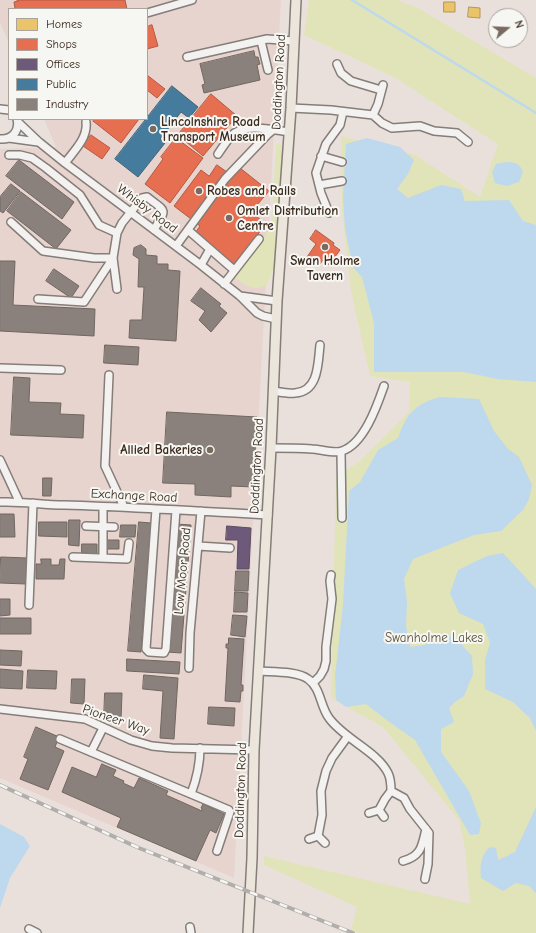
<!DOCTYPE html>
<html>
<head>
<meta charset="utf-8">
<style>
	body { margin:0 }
	#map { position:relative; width:536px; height:933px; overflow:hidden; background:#e9e0dc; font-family:"Comic Neue",sans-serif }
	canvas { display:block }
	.legend { position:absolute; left:8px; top:8px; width:140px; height:112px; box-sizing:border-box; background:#f6f6f2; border:1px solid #aba49d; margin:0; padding:5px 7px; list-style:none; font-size:12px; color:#3b2a1e }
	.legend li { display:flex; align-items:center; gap:8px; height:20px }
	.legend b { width:20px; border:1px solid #aba49d }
	.north { position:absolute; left:488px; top:8px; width:40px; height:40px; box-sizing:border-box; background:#f6f6f2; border:1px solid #aba49d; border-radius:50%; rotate:71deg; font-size:11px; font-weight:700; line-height:16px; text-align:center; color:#3b2a1e }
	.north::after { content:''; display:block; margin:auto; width:14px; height:18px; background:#786a60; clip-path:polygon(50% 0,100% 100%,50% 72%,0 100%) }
</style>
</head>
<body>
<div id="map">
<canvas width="536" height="933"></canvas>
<ul class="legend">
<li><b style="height:11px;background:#e9c46a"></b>Homes</li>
<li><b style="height:11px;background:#e76f51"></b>Shops</li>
<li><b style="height:11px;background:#6d597a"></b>Offices</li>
<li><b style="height:11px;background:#457b9d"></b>Public</li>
<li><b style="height:11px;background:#8a817c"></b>Industry</li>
</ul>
<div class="north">N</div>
</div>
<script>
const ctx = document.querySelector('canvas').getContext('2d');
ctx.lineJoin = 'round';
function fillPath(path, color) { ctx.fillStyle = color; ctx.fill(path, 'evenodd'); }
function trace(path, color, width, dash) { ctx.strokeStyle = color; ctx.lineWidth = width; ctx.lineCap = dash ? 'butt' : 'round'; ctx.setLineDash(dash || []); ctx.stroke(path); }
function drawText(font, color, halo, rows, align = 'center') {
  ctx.font = font + ' "Comic Neue",sans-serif'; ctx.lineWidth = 4; ctx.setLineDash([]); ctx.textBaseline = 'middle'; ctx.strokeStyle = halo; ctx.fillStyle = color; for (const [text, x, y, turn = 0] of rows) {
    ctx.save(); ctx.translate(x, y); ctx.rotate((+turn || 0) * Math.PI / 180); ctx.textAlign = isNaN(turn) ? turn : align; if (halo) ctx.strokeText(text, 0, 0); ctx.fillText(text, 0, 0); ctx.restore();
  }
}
const built = new Path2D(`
	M0,0H281L234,878L0,778V149L56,147L44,119H147V9H9V43L0,23Z`);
const green = new Path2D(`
	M309,0H397L418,8L536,78V912L470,904L536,912V933H359L351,930L357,907L264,865V856L470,904L465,849L459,820L383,727L331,698L336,477L361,460L409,412L410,382L370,376L351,291L342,210L341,136L415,155L480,197L498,144L426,98L396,78L304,35Z
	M276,144L283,145L274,267L267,285C253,292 246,285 234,277L262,241L272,225Z`);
const water = new Path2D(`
	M367,138L400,147L414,160L408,174L397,189L408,198L441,185L461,189L465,201L509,200L523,221L536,225V382L498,379L464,372H374V323L362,277L353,267L345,229L343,197L346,144Z
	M506,162C516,163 519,162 523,172L519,182L507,186L495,183L492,172L496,164Z
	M440,397L479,399L494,431L508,449L519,457L532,485L529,499L523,510L501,531L474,535L413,559L404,579L407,601L406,626L410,647L425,645L427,635L445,633L455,638L472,656L473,674L464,696L455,702L449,708L454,722L441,729V752L469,791L481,823L479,834L470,835L415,740L388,721L366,704L346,707L336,700L335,676L343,605L349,491L360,482L378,450L398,438C406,414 415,404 440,397Z
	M503,553L536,589V731L530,718L513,702L485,689V660L490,643L483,624L459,613L450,593L458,570L487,556Z
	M536,807V893L529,886L516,883L503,891L481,878C480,865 480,856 490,847L496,848L498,860L515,852Z
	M0,824L24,837L30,846L10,878L0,908Z`);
const homes = new Path2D(`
	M444,2H455V12H444Z
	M469,7L480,8V18L468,17Z`);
const shops = new Path2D(`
	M17,0H125L127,9H15L14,2L18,1Z
	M152,25L158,46L147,49V27Z
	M147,75L165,89L157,98L147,90Z
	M211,94L237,116L203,156L178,135Z
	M95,119H139L121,143L93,121Z
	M91,135L110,148L102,159L83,146Z
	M176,138L203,158L170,203L145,184L163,159L161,157Z
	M217,165L227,172L191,219L174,206L201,170L209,176Z
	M240,168L269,191L251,212L266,224L234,264L195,233L200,226L196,223Z
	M316,230L334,243L333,245L340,250L329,265L323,260L319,265L307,257L316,244L310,239Z`);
const offices = new Path2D(`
	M227,526L251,528L249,569H237L238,540H226Z`);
const public = new Path2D(`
	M172,86L198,107L189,118L181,112L160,139L165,143L138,177L115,159Z`);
const industry = new Path2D(`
	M254,51L255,57H258L260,64L257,65L260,80L204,93L202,85L205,84L200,64Z
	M19,160L74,202L62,219L6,176Z
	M11,184L20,191L3,213L0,211V197Z
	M21,192L71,230L56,249L7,211Z
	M141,245L146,249V255L157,256V264H168V270L180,271L176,341L129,338L130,320H142L144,287H138L139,259L133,255L134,248Z
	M0,261H15L13,305L95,309L94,336L0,331Z
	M54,269L79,286L71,298L46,281Z
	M201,288L221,304L219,306L227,313L211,332L199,320L205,311L191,301Z
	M105,345L139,347L138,365L104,363Z
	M14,377L30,378L29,402L61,403L60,414L84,415L83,438L11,435Z
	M167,412L257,417L253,487L231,486V497L195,495V484L163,483Z
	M43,478H52L51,496H43Z
	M0,514H14L15,537H0Z
	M69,520H80L79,546L69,545Z
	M39,522H67V537L39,536Z
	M139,522L151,523L141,652L128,651Z
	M177,524L191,525L181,653L167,652Z
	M121,525H136L135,537H120Z
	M106,540H119V549H106Z
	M82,544H97V554L82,553Z
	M1,557L27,558L26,584L0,583Z
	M41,559H51V565H59L60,559H65L64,579H36V564H41Z
	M236,571H249L248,591H235Z
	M235,592L248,593L247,612H234Z
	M0,599H10V615L0,616Z
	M233,615L247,616L245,637L231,635Z
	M0,618H31V634H0Z
	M229,638L244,639L241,685H243V691H241L240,702L225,701L228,648H226V644H228Z
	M0,650L22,651L21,666L0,665Z
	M127,659L180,662L179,674L127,671Z
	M0,669L23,671L22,689L0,688Z
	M28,670L57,671L56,689L27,688Z
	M144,675L178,678L174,739L160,738L163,691L143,689Z
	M72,679H85L84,704L71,703Z
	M105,693H122L121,720L104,719Z
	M209,707L235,708L234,726L208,724Z
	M36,727L59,737L55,747L64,751L48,790L20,779L28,759L24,757Z
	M102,764L116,770L113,776L124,781L123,783L134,788L139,778L168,791L166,795L202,811V809L201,808L203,804L224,814L216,833L210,830L196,861L117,827L121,818L62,792L72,767L96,777Z`);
const stream = new Path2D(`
	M352,0L536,113`);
const minor = new Path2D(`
	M147,13L192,0
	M261,41L268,70
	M187,57L267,39L294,41
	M337,64L341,73L351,81L381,90
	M291,108L331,110L373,115L382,123L392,128L420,126L434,131L457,133L468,142
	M0,109L9,110
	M373,115L378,104L383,85
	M18,122L39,142L65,163L201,265L240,296L257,313L263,316L276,319
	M9,138L38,142
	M0,139C12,140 20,131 17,119
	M218,154C222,148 226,142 231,136C244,122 273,130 289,132
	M9,155H20L32,158L46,168L80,195L99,225L117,233
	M321,156L342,162
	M65,163C74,151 88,138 86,122
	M319,185L342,181
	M329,213L321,193L316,173L326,144L340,125L343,112
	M11,222L43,251L94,258H113
	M188,230L234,270
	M176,246L225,179L268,134L273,130
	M201,265L210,249
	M224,284L259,239
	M117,289L113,258L117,233L122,223L142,198L147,197C167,213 167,207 154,230
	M240,296L277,301
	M38,299L84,302L113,258
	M0,368L61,370
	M109,375L105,466L124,507
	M273,391C280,392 288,394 295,393C319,392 318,362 320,345
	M271,448C285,448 298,448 312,449C319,449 335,454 342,451C364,444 377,406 384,386
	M341,452L342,518
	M0,460L19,501
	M0,502C23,501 42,505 64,505C132,507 200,511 268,515
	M156,509L146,649L149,652L164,653L166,649L176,510
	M86,526L114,527
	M198,546L230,548
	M73,557L127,559L129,543
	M103,558V507
	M29,605L33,503
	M189,668L190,633L201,511
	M259,671C273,672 297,671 308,679C321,688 320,706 329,718C344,739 377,751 388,773C391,779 391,785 391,791L404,798L410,809L429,833L428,864L425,879
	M313,683L320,676L324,669L326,661V647L332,599L330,581L331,575
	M0,709L85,719L131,740L152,746L172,748L254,750
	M60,739L229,810L230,812L217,851
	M91,752L103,728
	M191,794C197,778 200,765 200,748
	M379,810L385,799L391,791
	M369,813L379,810L384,817
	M318,836L322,815L321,791L326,771L332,758L348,736
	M309,839L318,836L325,843
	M403,861C422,856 422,845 426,829
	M190,927L191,933
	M29,929L37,933`);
const major = new Path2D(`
	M248,933L252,858L254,750L271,448L277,301L291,108L296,0`);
const rail = new Path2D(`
	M0,785L139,848L353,933`);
const markers = [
	[153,129,4,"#786a60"],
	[199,191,4,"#786a60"],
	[229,218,4,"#786a60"],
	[325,247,4,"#786a60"],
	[210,450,4,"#786a60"]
];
const streetNames = [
	["Doddington Road",279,82,-87],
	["Whisby Road",147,209,37],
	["Doddington Road",257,466,-87],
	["Exchange Road",134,496,3],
	["Low Moor Road",183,571,-85],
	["Pioneer Way",116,720,19],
	["Doddington Road",241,790,-88]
];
const poiNames = [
	["Lincolnshire Road",161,122],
	["Transport Museum",161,137],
	["Robes and Rails",207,191],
	["Omlet Distribution",237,211],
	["Centre",237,226],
	["Swan Holme",325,261,"center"],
	["Tavern",325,276,"center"],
	["Allied Bakeries",202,450,"right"]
];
const parkNames = [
	["Swanholme Lakes",434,638]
];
fillPath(built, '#e8d4cf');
fillPath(green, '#e0e4b8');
fillPath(water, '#bed8ee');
fillPath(homes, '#e9c46a');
trace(homes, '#b59653', 1);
fillPath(shops, '#e76f51');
trace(shops, '#b35a42', 1);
fillPath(offices, '#6d597a');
trace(offices, '#5e4b5e', 1);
fillPath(public, '#457b9d');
trace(public, '#426377', 1);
fillPath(industry, '#8a817c');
trace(industry, '#726760', 1);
trace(stream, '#bed8ee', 2.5);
trace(minor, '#847d78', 10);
trace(major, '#847d78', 12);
trace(minor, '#f3f2f0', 7);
trace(major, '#ebe5db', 9);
trace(rail, '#b0adab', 4);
trace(rail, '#f6f6f2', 2.5, [8]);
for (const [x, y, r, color] of markers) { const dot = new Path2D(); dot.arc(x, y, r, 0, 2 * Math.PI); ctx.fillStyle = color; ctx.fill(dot); trace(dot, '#f6f6f2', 1.5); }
drawText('13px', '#3b2a1e', '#f6f6f2', streetNames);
drawText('bold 13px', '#3b2a1e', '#f6f6f2', poiNames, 'left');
drawText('13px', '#5a5037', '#f6f6f2', parkNames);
</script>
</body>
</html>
